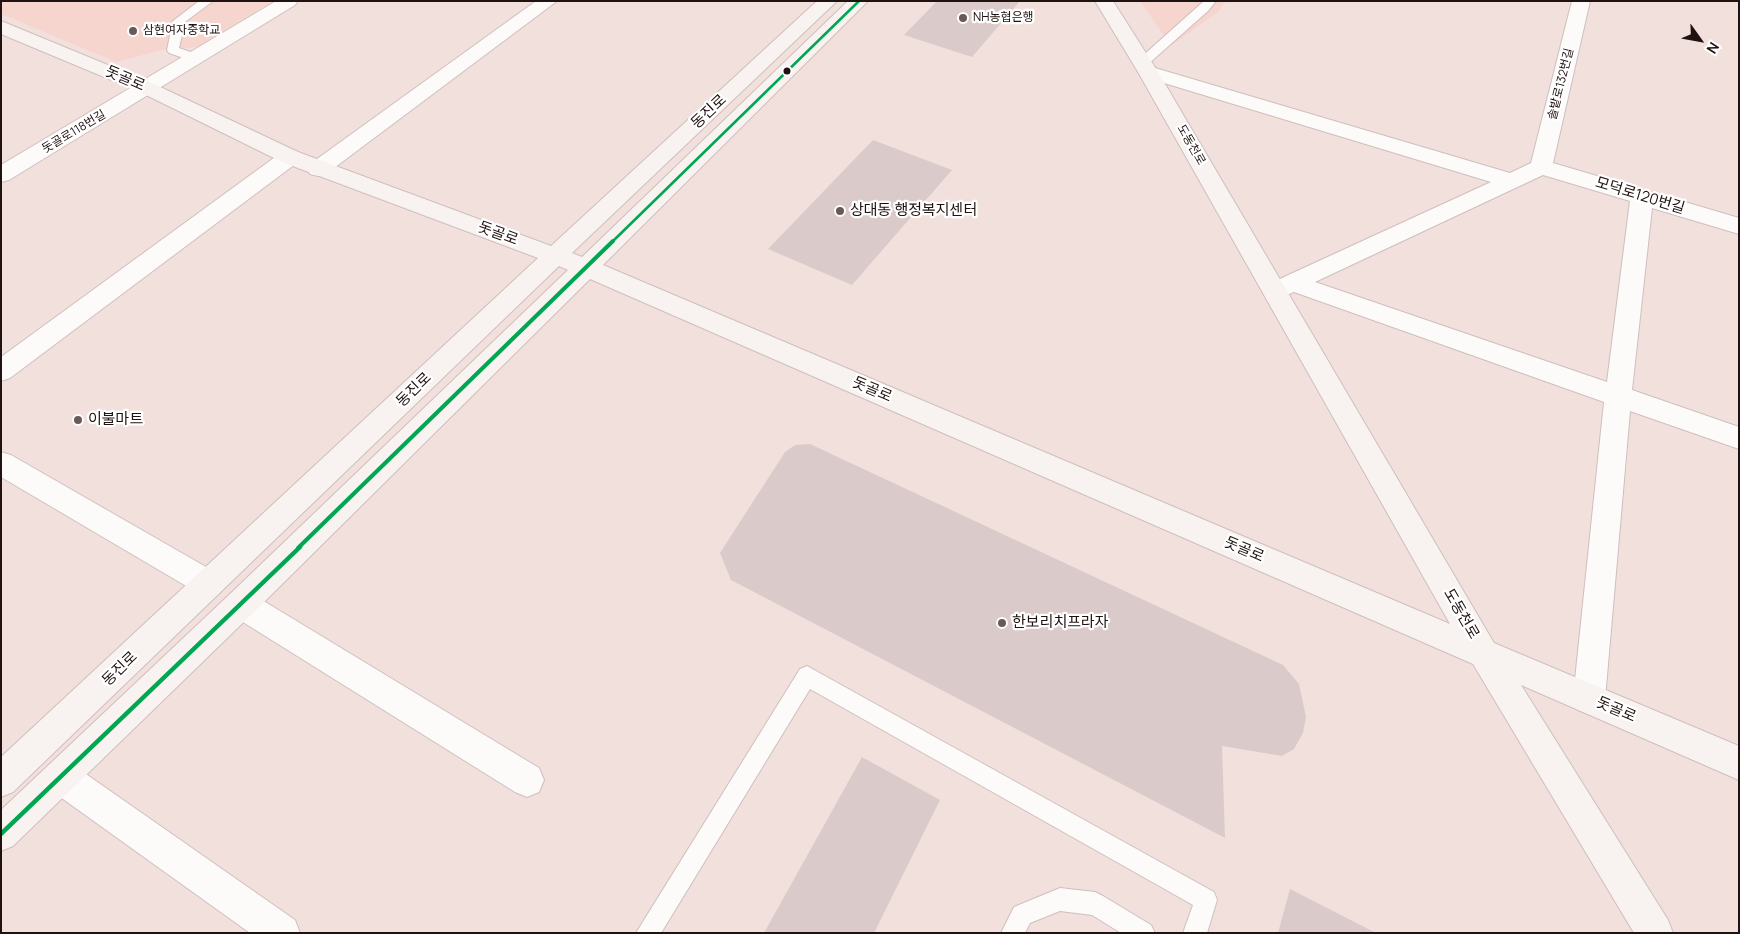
<!DOCTYPE html>
<html>
<head>
<meta charset="utf-8">
<style>
	body { margin:0 }
	#map { position:relative; width:1740px; height:934px; overflow:hidden; background:#f2e0dd; font-family:Manrope,sans-serif }
	canvas { display:block }
	.frame { position:absolute; inset:0; border:2px solid #1f1210; pointer-events:none }
	.north { position:absolute; left:1675px; top:15px; width:50px; height:50px; -webkit-text-stroke:4px #fff; paint-order:stroke; rotate:122deg; font-size:14px; font-weight:700; line-height:20px; text-align:center; color:#1f1210 }
	.north::after { content:''; display:block; margin:auto; width:18px; height:22px; background:#1f1210; clip-path:polygon(50% 0,100% 100%,50% 72%,0 100%) }
</style>
</head>
<body>
<div id="map">
<canvas width="1740" height="934"></canvas>
<div class="frame"></div>
<div class="north">N</div>
</div>
<script>
const ctx = document.querySelector('canvas').getContext('2d');
ctx.lineJoin = 'round';
function fillPath(path, color) { ctx.fillStyle = color; ctx.fill(path, 'evenodd'); }
function trace(path, color, width, dash) { ctx.strokeStyle = color; ctx.lineWidth = width; ctx.lineCap = dash ? 'butt' : 'round'; ctx.setLineDash(dash || []); ctx.stroke(path); }
function drawText(font, color, halo, rows, align = 'center') {
  ctx.font = font + ' Manrope,"Noto Sans KR",sans-serif'; ctx.lineWidth = 4.5; ctx.setLineDash([]); ctx.textBaseline = 'middle'; ctx.strokeStyle = halo; ctx.fillStyle = color; for (const [text, x, y, turn = 0] of rows) {
    ctx.save(); ctx.translate(x, y); ctx.rotate((+turn || 0) * Math.PI / 180); ctx.textAlign = isNaN(turn) ? turn : align; if (halo) ctx.strokeText(text, 0, 0); ctx.fillText(text, 0, 0); ctx.restore();
  }
}
const built = new Path2D(`
	M1,1H273L197,47L162,50L116,62L1,14Z
	M1140,1H1226L1218,12L1171,46Z`);
const building = new Path2D(`
	M937,1H1020L972,57L904,35Z
	M873,140L952,170L852,285L768,249Z
	M810,444L1283,665L1299,684L1306,717L1303,733L1294,749L1282,756L1222,746L1225,838L731,580L720,553L785,452L795,445Z
	M862,757L940,800L874,933H764Z
	M1290,889L1376,933H1278Z`);
const lane = new Path2D(`
	M199,1H213L185,22L179,48L199,55L201,58L199,61L195,62L169,53L167,50L173,21Z
	M1204,1H1216L1208,11L1146,66H1138L1136,63L1138,60Z
	M807,666L1214,892L1217,900L1207,933H1183L1193,905L810,689L661,933H636L800,669Z
	M1060,888L1095,892L1103,896L1151,925L1155,933H1121L1092,915L1060,911L1030,923L1025,933H1001L1014,907Z`);
const street = new Path2D(`
	M276,1H298L295,5L9,180L1,182V165Z
	M536,1H557L326,174L318,176L310,174L307,169L310,164Z
	M1572,1H1590L1553,163L1739,218V234L1652,208L1632,390L1739,427V449L1630,411L1605,699L1600,710L1589,714L1578,710L1573,699L1604,402L1294,292L1284,296L1276,293L1272,287L1276,281L1284,277L1491,182L1141,76L1138,72L1141,68L1148,66L1155,68L1510,173L1531,163ZM1543,175L1630,201L1607,382L1315,282Z
	M290,150L298,152L301,157L298,162L10,378L1,381V357L282,152Z
	M1,452L11,455L220,575L224,584L220,593L209,597L198,593L1,477Z
	M241,590L252,594L539,768L544,780L539,792L527,797L515,792L230,614L226,604L230,594Z
	M61,760L73,765L295,920L300,933H250L49,789L44,777L49,765Z`);
const secondary = new Path2D(`
	M817,1H837L572,253L582,257L848,1H868L603,265L1450,624L1138,72L1095,1H1113L1158,72L1494,643L1739,746V780L1521,685L1668,920L1673,933H1634L1473,664L590,279L252,614L13,846L1,851V810L230,594L568,270L559,266L13,792L1,797V757L538,258L282,162L140,92L1,34V21L154,84L298,152L551,246Z`);
const bus1Far2 = new Path2D(`
	M612,242L859,1`);
const bus1Far1 = new Path2D(`
	M298,548L613,241`);
const bus1 = new Path2D(`
	M1,834L300,547`);
const markers = [
	[963,18,5,"#695a58"],
	[133,31,5,"#695a58"],
	[787,71,4.5,"#1f1210"],
	[840,211,5,"#695a58"],
	[78,420,5,"#695a58"],
	[1002,623,5,"#695a58"]
];
const farPoinames = [
	["NH농협은행",973,18],
	["삼현여자중학교",143,31]
];
const farStreetnames = [
	["솔밭로132번길",1561,84,-76],
	["돗골로118번길",74,132,-31],
	["도동천로",1191,145,60]
];
const streetNames = [
	["돗골로",125,79,23],
	["동진로",709,112,-43],
	["모덕로120번길",1640,196,17],
	["돗골로",498,234,20],
	["동진로",414,390,-44],
	["돗골로",872,390,23],
	["돗골로",1244,550,23],
	["도동천로",1461,614,60],
	["동진로",120,669,-44],
	["돗골로",1616,710,23]
];
const poiNames = [
	["상대동 행정복지센터",850,211],
	["이불마트",88,420],
	["한보리치프라자",1012,623]
];
fillPath(built, '#f7d5cf');
fillPath(building, '#dacaca');
trace(lane, '#cebfbd', 2);
trace(street, '#cebfbd', 2);
trace(secondary, '#cebfbd', 2);
fillPath(lane, '#fdfafa');
fillPath(street, '#fdfafa');
fillPath(secondary, '#f8f3f1');
trace(bus1Far2, '#00a651', 2.5);
trace(bus1Far1, '#00a651', 4);
trace(bus1, '#00a651', 4.5);
for (const [x, y, r, color] of markers) { const dot = new Path2D(); dot.arc(x, y, r, 0, 2 * Math.PI); ctx.fillStyle = color; ctx.fill(dot); trace(dot, '#fff', 2); }
drawText('12px', '#1f1210', '#fff', farPoinames, 'left');
drawText('12px', '#1f1210', '#fff', farStreetnames);
drawText('15px', '#1f1210', '#fff', streetNames);
drawText('15px', '#1f1210', '#fff', poiNames, 'left');
</script>
</body>
</html>
